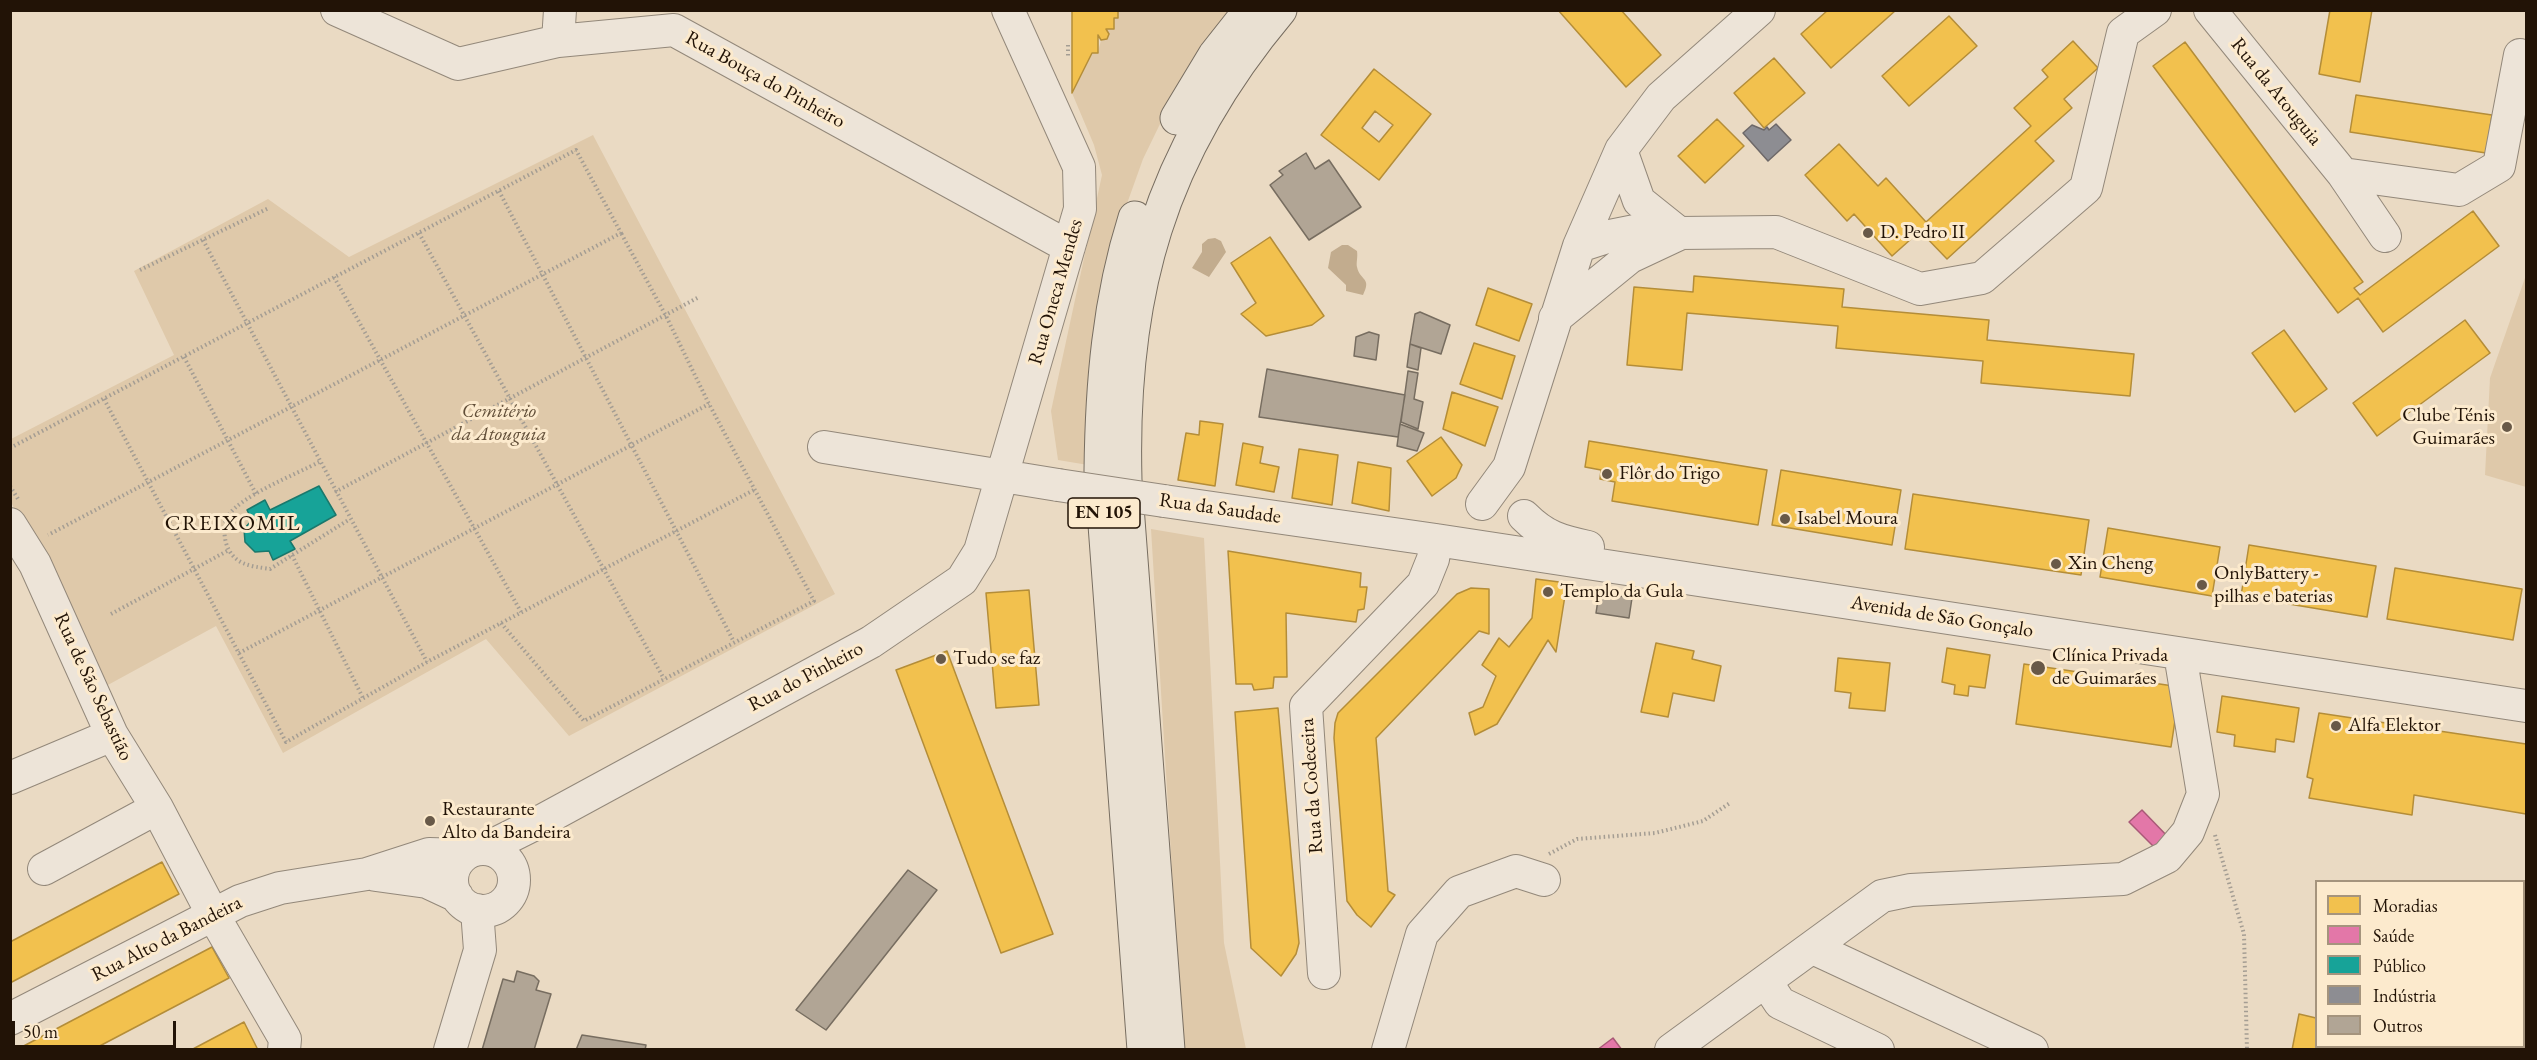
<!DOCTYPE html>
<html>
<head>
<meta charset="utf-8">
<style>
	body { margin:0 }
	#map { position:relative; width:2537px; height:1060px; overflow:hidden; background:#eadac3; font-family:"EB Garamond",serif }
	canvas { display:block }
	.frame { position:absolute; inset:0; border:12px solid #221306; pointer-events:none }
	.legend { position:absolute; left:2315px; top:880px; width:210px; height:168px; box-sizing:border-box; background:#fceacd; border:2px solid #a5947d; margin:0; padding:8px 10px; list-style:none; font-size:18px; color:#221306 }
	.legend li { display:flex; align-items:center; gap:12px; height:30px }
	.legend b { width:30px; border:2px solid #a5947d }
	.scale { position:absolute; left:12px; top:1021px; width:164px; height:27px; box-sizing:border-box; border:3px solid #221306; border-top:0; padding-left:8px; font-size:18px; line-height:21px; white-space:nowrap; color:#221306; -webkit-text-stroke:4px #fceacd; paint-order:stroke }
</style>
</head>
<body>
<div id="map">
<canvas width="2537" height="1060"></canvas>
<div class="frame"></div>
<ul class="legend">
<li><b style="height:16px;background:#f2c14e"></b>Moradias</li>
<li><b style="height:16px;background:#e377a8"></b>Saúde</li>
<li><b style="height:16px;background:#17a398"></b>Público</li>
<li><b style="height:16px;background:#8d8d92"></b>Indústria</li>
<li><b style="height:16px;background:#b1a595"></b>Outros</li>
</ul>
<div class="scale">50 m</div>
</div>
<script>
const ctx = document.querySelector('canvas').getContext('2d');
ctx.lineJoin = 'round';
function fillPath(path, color) { ctx.fillStyle = color; ctx.fill(path, 'evenodd'); }
function trace(path, color, width, dash) { ctx.strokeStyle = color; ctx.lineWidth = width; ctx.lineCap = dash ? 'butt' : 'round'; ctx.setLineDash(dash || []); ctx.stroke(path); }
function drawText(font, color, halo, rows, align = 'center') {
  ctx.font = font + ' "EB Garamond",serif'; ctx.lineWidth = 6; ctx.setLineDash([]); ctx.textBaseline = 'middle'; ctx.strokeStyle = halo; ctx.fillStyle = color; for (const [text, x, y, turn = 0] of rows) {
    ctx.save(); ctx.translate(x, y); ctx.rotate((+turn || 0) * Math.PI / 180); ctx.textAlign = isNaN(turn) ? turn : align; if (halo) ctx.strokeText(text, 0, 0); ctx.fillText(text, 0, 0); ctx.restore();
  }
}
const green = new Path2D(`
	M1118,11H1233L1176,91L1143,159L1105,265L1087,387L1088,465L1058,460L1051,411L1102,175L1094,145L1072,93L1092,53L1098,52L1101,40L1107,39L1109,34L1106,29H1114V18L1118,17Z
	M593,135L835,594L569,736L486,639L283,753L216,626L106,686L11,502V439L174,355L134,271L268,199L349,257Z
	M2526,275V487L2485,475L2490,378Z
	M1151,529L1204,538L1224,943L1246,1049H1183Z`);
const water = new Path2D(`
	M1215,238L1221,241L1226,252L1209,277L1192,268L1202,252V244L1208,239Z
	M1342,245H1348L1357,251C1358,257 1356,263 1357,267C1360,281 1372,277 1363,295L1346,291V285L1328,268L1331,252Z`);
const homes = new Path2D(`
	M1072,10H1118V18H1114V29H1106L1109,34L1107,39L1101,40L1098,35V53H1092L1072,93Z
	M1558,10H1621L1661,55L1626,87Z
	M1828,10H1895V11L1831,68L1801,34Z
	M2330,10H2372L2360,82L2319,74Z
	M1949,16L1977,46L1909,106L1882,76Z
	M2073,41L2098,68L2064,99L2072,108L2035,141L2054,161L1947,259L1920,231L1892,256L1854,214L1847,221L1805,175L1839,144L1878,186L1886,178L1926,222L2031,126L2014,108L2048,77L2042,70Z
	M2185,42L2363,282L2354,288L2360,295L2473,211L2499,246L2383,332L2358,298L2338,313L2153,66Z
	M1774,58L1805,93L1764,128L1734,93Z
	M1374,69L1431,114L1379,180L1321,135ZM1375,111L1393,125L1379,142L1362,128Z
	M2356,95L2492,115L2486,153L2350,132Z
	M1717,119L1744,146L1705,183L1678,156Z
	M1270,237L1324,316L1312,325L1266,336L1241,314L1256,303L1231,263Z
	M1694,276L1844,289L1842,307L1989,320L1987,340L2134,354L2130,396L1981,383L1983,361L1836,348L1838,326L1687,313L1682,370L1627,365L1634,287L1693,292Z
	M1488,288L1532,304L1519,341L1476,325Z
	M2465,320L2490,353L2377,436L2353,403Z
	M2284,330L2327,389L2295,412L2252,353Z
	M1474,343L1515,356L1502,399L1460,384Z
	M1452,392L1498,407L1485,446L1443,429Z
	M1200,421L1223,424L1215,486L1178,480L1186,433L1199,435Z
	M1441,437L1462,465L1456,478L1432,496L1407,461Z
	M1589,441L1767,470L1758,525L1612,501L1615,482L1600,479L1601,470L1585,467Z
	M1243,443L1263,447L1260,463L1279,467L1274,492L1236,485Z
	M1299,449L1338,455L1332,505L1292,498Z
	M1358,462L1391,468L1389,511L1352,503Z
	M1781,470L1901,490L1892,545L1772,525Z
	M1913,494L2089,520L2081,575L1905,549Z
	M2108,528L2220,547L2212,596L2100,577Z
	M2249,545L2376,566L2367,617L2241,596Z
	M1228,551L1361,573L1360,587H1367L1364,609L1358,610L1356,622L1286,613L1287,677H1274L1273,688L1254,690L1252,684H1236Z
	M2395,568L2522,589L2513,640L2387,619Z
	M1536,579L1567,583L1556,652L1548,640L1497,724L1475,735L1469,713L1483,707L1496,676L1482,665L1499,638L1509,647L1532,618Z
	M1471,588L1489,589V634L1479,631L1376,738L1388,891L1395,895L1371,927L1357,915L1347,901L1334,738L1335,723L1338,713L1457,594Z
	M1029,590L1039,705L996,708L986,593Z
	M1656,643L1694,651L1692,659L1721,666L1714,701L1673,693L1668,717L1641,712Z
	M1947,648L1990,655L1985,688L1969,686L1968,696L1954,694L1955,685L1942,682Z
	M947,651L1053,934L1001,953L896,670Z
	M1838,658L1890,663L1885,711L1849,708L1851,693L1835,691Z
	M2024,664L2180,687L2171,747L2016,724Z
	M2222,696L2299,708L2294,742L2276,739L2275,752L2234,746L2235,735L2217,732Z
	M1278,708L1299,943L1296,954L1281,976L1251,948L1235,712Z
	M2319,713L2526,744V814L2414,795L2412,815L2309,798L2313,779L2307,777Z
	M162,862L179,894L10,983V942Z
	M212,947L229,978L92,1050H16Z
	M2299,1014L2316,1018V1046H2463L2479,1050H2292Z
	M244,1022L258,1050H191Z`);
const health = new Path2D(`
	M2142,810L2172,841L2160,853L2129,822Z
	M1613,1038L1622,1050H1597Z`);
const public = new Path2D(`
	M319,486L336,515L290,541L295,549L273,560L269,551L255,552L245,542L244,529L252,520L247,510L265,500L270,510Z`);
const industry = new Path2D(`
	M1776,124L1791,140L1768,161L1743,133L1752,125L1764,130L1767,127L1769,130Z`);
const building = new Path2D(`
	M1306,153L1315,169L1329,160L1361,207L1309,240L1270,185L1283,175L1279,171Z
	M1420,312L1450,325L1441,354L1410,344L1415,314Z
	M1369,332L1379,335L1376,360L1354,356L1356,337Z
	M1410,344L1421,348L1418,370L1407,367Z
	M1267,369L1405,395L1398,437L1259,417Z
	M1408,371L1418,373L1414,399L1423,402L1418,429L1401,422Z
	M1400,424L1424,433L1417,451L1397,446Z
	M1599,593L1632,598L1629,618L1596,613Z
	M908,870L937,890L826,1030L796,1010Z
	M517,971L534,976L539,981L536,990L551,994L534,1050H482L503,979L514,982Z
	M582,1035L646,1045L645,1050H576Z`);
const path = new Path2D(`
	M1068,45V57
	M499,191L734,642
	M419,233L664,679
	M203,240L427,662
	M140,270L269,208
	M334,277L521,612
	M184,357L256,494
	M104,399L286,742L427,662L754,490
	M10,448L576,150L621,233L48,535
	M319,462C297,474 240,496 228,516C223,523 224,535 226,543C233,565 250,566 270,569L350,519
	M10,486L18,499
	M335,492L699,297
	M292,555L363,698
	M111,614L229,550
	M501,623L584,721L814,601L709,404L666,316L621,233
	M239,653L709,404
	M2215,835L2244,934L2247,1050
	M1549,854L1577,839L1655,833L1703,821L1730,803`);
const minor = new Path2D(`
	M337,10L458,64L558,41L674,30L1069,247
	M2210,10L2343,174L2385,236
	M558,41L560,10
	M1621,150L1639,201L1679,233
	M2343,174L2459,190L2499,166L2520,55
	M1579,246L1610,236L1645,229L1679,233L1776,232L1920,289L1982,278L2086,188L2123,33L2155,10
	M1555,318L1630,257L1679,234
	M824,447L1058,485
	M1164,501L1436,540L2526,706
	M1482,504L1509,467L1579,246L1621,150L1661,97L1759,10
	M1524,516C1545,537 1560,541 1588,547
	M10,524L35,564L112,735L157,808L212,913L285,1039L284,1050
	M10,778L112,735
	M485,849L545,819L871,642L962,580L980,551L1080,209L1079,167L1008,10
	M452 880a31 31 0 1 1 62 0a31 31 0 1 1-62 0Z
	M44,869L157,808
	M376,875L427,882L457,896
	M1813,948L2032,1050
	M1324,973L1306,706L1423,584L1433,559L1436,540
	M1766,982L1780,1003L1878,1050
	M10,1019L240,901L280,888L367,874L429,854L464,855
	M450,1050L480,950L477,910
	M1388,1050L1422,934L1459,892L1516,871L1544,880
	M1671,1050L1882,896L1911,890L2123,879L2167,857L2188,832L2203,794L2180,654`);
const highway = new Path2D(`
	M1177,118L1215,55L1249,12
	M1135,218C1109,300 1102,384 1101,471L1144,1050
	M1168,1050L1125,480C1120,294 1159,154 1280,10`);
const minorBridge = new Path2D(`
	M1058,485L1164,501`);
const markers = [
	[1868,233,6,"#685948"],
	[2507,427,6,"#685948"],
	[1607,474,6,"#685948"],
	[1785,519,6,"#685948"],
	[2056,564,6,"#685948"],
	[2202,585,6,"#685948"],
	[1548,592,6,"#685948"],
	[941,659,6,"#685948"],
	[2038,668,8,"#685948"],
	[2336,726,6,"#685948"],
	[430,821,6,"#685948"]
];
const shields = [
	[1104,513,72]
];
const shieldNames = [
	["EN 105",1104,513]
];
const streetNames = [
	["Rua Bouça do Pinheiro",765,80,29],
	["Rua da Atouguia",2276,92,51],
	["Rua Oneca Mendes",1056,292,-74],
	["Rua da Saudade",1220,509,8],
	["Avenida de São Gonçalo",1942,617,9],
	["Rua do Pinheiro",806,677,-28],
	["Rua de São Sebastião",93,687,65],
	["Rua da Codeceira",1312,786,-94],
	["Rua Alto da Bandeira",167,939,-27]
];
const poiNames = [
	["D. Pedro II",1880,233],
	["Clube Ténis",2495,416,"right"],
	["Guimarães",2495,439,"right"],
	["Flôr do Trigo",1619,474],
	["Isabel Moura",1797,519],
	["Xin Cheng",2068,564],
	["OnlyBattery -",2214,574],
	["pilhas e baterias",2214,597],
	["Templo da Gula",1560,592],
	["Clínica Privada",2052,656],
	["de Guimarães",2052,679],
	["Tudo se faz",953,659],
	["Alfa Elektor",2348,726],
	["Restaurante",442,810],
	["Alto da Bandeira",442,833]
];
const parkNames = [
	["Cemitério",499,412],
	["da Atouguia",499,435]
];
const quarterNames = [
	["CREIXOMIL",233,524]
];
fillPath(green, '#dfc9aa');
fillPath(water, '#c2ac8e');
fillPath(homes, '#f2c14e');
trace(homes, '#b48d38', 1.5);
fillPath(health, '#e377a8');
trace(health, '#a95977', 1.5);
fillPath(public, '#17a398');
trace(public, '#1a786c', 1.5);
fillPath(industry, '#8d8d92');
trace(industry, '#6d6868', 1.5);
fillPath(building, '#b1a595');
trace(building, '#776d60', 1.5);
trace(minor, '#93887a', 34);
trace(highway, '#776d60', 35);
trace(path, '#a49d93', 4, [1.5, 3]);
trace(minor, '#ede4d8', 32);
trace(highway, '#e9e0d2', 33);
trace(minorBridge, '#93887a', 34, []);
trace(minorBridge, '#ede4d8', 32);
for (const [x, y, r, color] of markers) { const dot = new Path2D(); dot.arc(x, y, r, 0, 2 * Math.PI); ctx.fillStyle = color; ctx.fill(dot); trace(dot, '#fceacd', 2); }
for (const [x, y, w] of shields) { const box = new Path2D(); box.roundRect(x - w / 2, y - 15, w, 30, 4.5); ctx.fillStyle = '#fceacd'; ctx.fill(box); trace(box, '#221306', 1.5); }
drawText('bold 18px', '#221306', null, shieldNames);
drawText('20px', '#221306', '#fceacd', streetNames);
drawText('20px', '#221306', '#fceacd', poiNames, 'left');
drawText('italic 20px', '#614e38', '#fceacd', parkNames);
ctx.letterSpacing = '1.5px';
drawText('22px', '#221306', '#fceacd', quarterNames);
ctx.letterSpacing = '0px';
</script>
</body>
</html>
